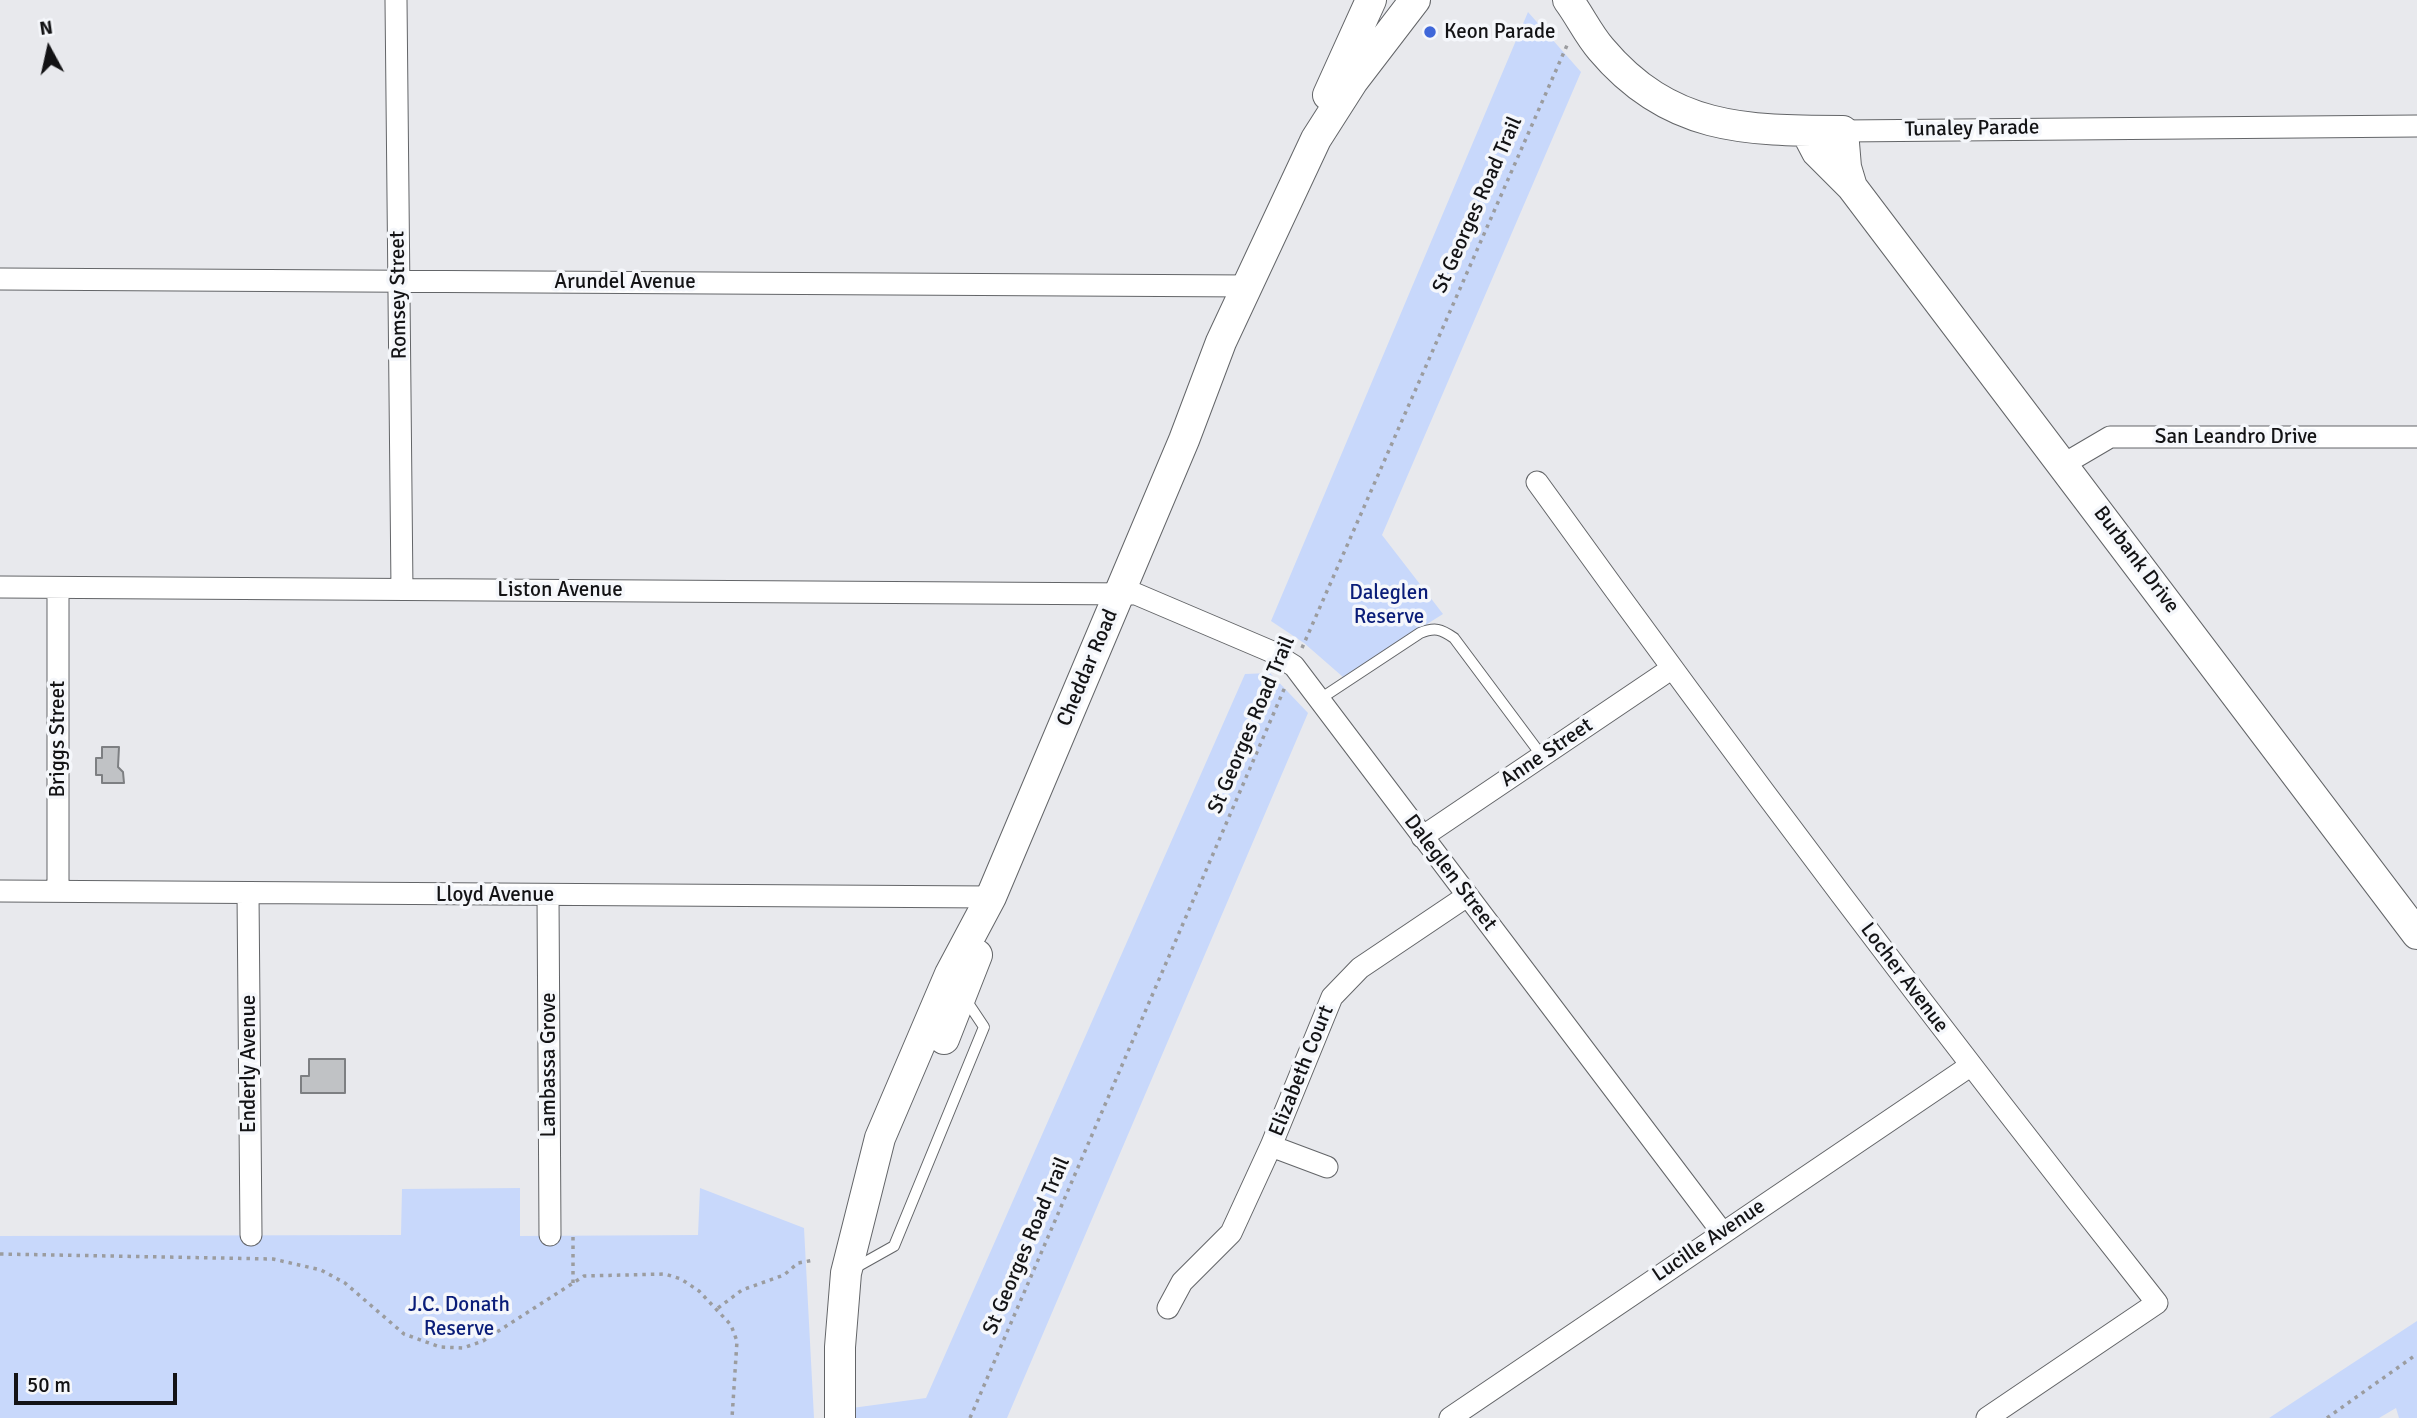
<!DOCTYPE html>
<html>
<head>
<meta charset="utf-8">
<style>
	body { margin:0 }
	#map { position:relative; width:2417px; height:1418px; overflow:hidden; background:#e8e9ed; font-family:Signika,sans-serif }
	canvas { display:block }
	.north { position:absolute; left:14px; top:14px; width:70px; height:70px; -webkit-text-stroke:5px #f5f7fb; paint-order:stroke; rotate:352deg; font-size:19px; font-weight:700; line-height:28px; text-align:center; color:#131315 }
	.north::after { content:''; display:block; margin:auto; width:24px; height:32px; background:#131315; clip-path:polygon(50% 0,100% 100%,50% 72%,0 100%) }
	.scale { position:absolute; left:14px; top:1373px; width:163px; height:32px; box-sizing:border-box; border:4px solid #131315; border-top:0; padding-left:9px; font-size:21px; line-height:24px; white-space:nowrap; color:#131315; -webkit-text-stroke:5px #f5f7fb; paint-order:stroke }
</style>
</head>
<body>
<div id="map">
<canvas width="2417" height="1418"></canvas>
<div class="north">N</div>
<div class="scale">50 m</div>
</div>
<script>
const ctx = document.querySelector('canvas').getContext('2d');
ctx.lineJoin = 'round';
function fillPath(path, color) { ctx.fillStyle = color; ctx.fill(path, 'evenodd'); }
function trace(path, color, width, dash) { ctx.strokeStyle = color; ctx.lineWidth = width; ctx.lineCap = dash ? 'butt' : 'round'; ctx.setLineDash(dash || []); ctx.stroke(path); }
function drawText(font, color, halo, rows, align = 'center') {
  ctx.font = font + ' Signika,sans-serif'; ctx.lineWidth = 7; ctx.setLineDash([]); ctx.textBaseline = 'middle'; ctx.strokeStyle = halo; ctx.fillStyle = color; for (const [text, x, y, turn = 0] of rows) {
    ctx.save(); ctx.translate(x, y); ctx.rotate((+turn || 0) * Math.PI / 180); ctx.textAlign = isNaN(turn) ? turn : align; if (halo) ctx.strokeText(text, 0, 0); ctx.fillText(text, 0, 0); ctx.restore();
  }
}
const green = new Path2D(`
	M1528,12L1581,72L1382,535L1443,614L1343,677L1304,643L1271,621Z
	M1270,673L1308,713L1007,1418H852V1408L926,1398L1245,674Z
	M520,1188V1236L698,1235L700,1188L804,1228L814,1418H0V1236L401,1235L402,1189Z
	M2417,1321V1418H2399L2396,1408L2379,1418H2269Z`);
const building = new Path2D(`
	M102,747H119L118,767L123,772L124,783H102V775H96V758H102Z
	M309,1059H345V1093H301V1076H309Z`);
const path = new Path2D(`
	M1302,648L1568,43
	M0,1254L273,1259L321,1270L345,1283L404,1334L440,1347L463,1348L483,1341L584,1276L665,1274L681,1279L699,1291L731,1325L737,1341L732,1418
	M573,1283V1236
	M718,1308L742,1290L784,1275L798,1263L814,1260
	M970,1418L1285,687
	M2327,1418L2417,1354`);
const lane = new Path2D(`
	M1320,699L1420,633C1435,627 1441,629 1454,638L1542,756
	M853,1269L894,1246L984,1027L964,997`);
const street = new Path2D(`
	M396,0L402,589
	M1843,131L2417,126
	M0,279L1249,286
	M2064,464L2110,437H2417
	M1537,482C1737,760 1944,1034 2157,1303L1987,1418
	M0,587L1136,594L1270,651L1294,666L1722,1232
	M1422,837L1671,669
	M0,891L991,897
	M58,891V588
	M248,893L251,1235
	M548,895L550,1235
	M1271,1146L1327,1167
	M1168,1308L1182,1282L1231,1233L1271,1146L1332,997L1360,968L1467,896
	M1450,1418L1970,1066`);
const secondary = new Path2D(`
	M1568,0C1580,16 1588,34 1601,49C1669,130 1745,131 1843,131L1846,167L1852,187
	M1328,95L1371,0
	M1806,131L1817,152L1852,187L2417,934
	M944,1039L977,955
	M840,1418V1347L846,1273L880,1138L950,974L991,897L1184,440L1221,342L1316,139L1353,81L1415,0`);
const markers = [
	[1430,32,7,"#3f67d9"]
];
const poiNames = [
	["Keon Parade",1444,32]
];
const streetNames = [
	["Tunaley Parade",1972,129,-1],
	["St Georges Road Trail",1478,205,-66],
	["Arundel Avenue",625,282],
	["Romsey Street",399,295,-91],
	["San Leandro Drive",2236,437],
	["Burbank Drive",2136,560,53],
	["Liston Avenue",560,590],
	["Cheddar Road",1088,668,-67],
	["St Georges Road Trail",1252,725,-67],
	["Briggs Street",58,739,-90],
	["Anne Street",1547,753,-34],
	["Daleglen Street",1450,873,53],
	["Lloyd Avenue",495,895],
	["Locher Avenue",1904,978,53],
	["Enderly Avenue",249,1064,-90],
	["Lambassa Grove",549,1065,-90],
	["Elizabeth Court",1302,1071,-68],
	["Lucille Avenue",1709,1241,-34],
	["St Georges Road Trail",1027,1246,-67]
];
const parkNames = [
	["Daleglen",1389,593],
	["Reserve",1389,617],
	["J.C. Donath",459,1305],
	["Reserve",459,1329]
];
fillPath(green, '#c8d8fb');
fillPath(building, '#c0c2c5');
trace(building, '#7d7f82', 2);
trace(lane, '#636568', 12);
trace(street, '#636568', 23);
trace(secondary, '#636568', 32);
trace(path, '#9b9c9f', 3.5, [3.5, 5]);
trace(lane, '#fff', 10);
trace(street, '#fff', 21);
trace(secondary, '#fff', 30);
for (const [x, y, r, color] of markers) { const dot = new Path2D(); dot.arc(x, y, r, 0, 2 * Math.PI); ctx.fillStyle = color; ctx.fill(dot); trace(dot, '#f5f7fb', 2.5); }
drawText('21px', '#131315', '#f5f7fb', poiNames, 'left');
drawText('21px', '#131315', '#f5f7fb', streetNames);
drawText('21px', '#0a1d79', '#f5f7fb', parkNames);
</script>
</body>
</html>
